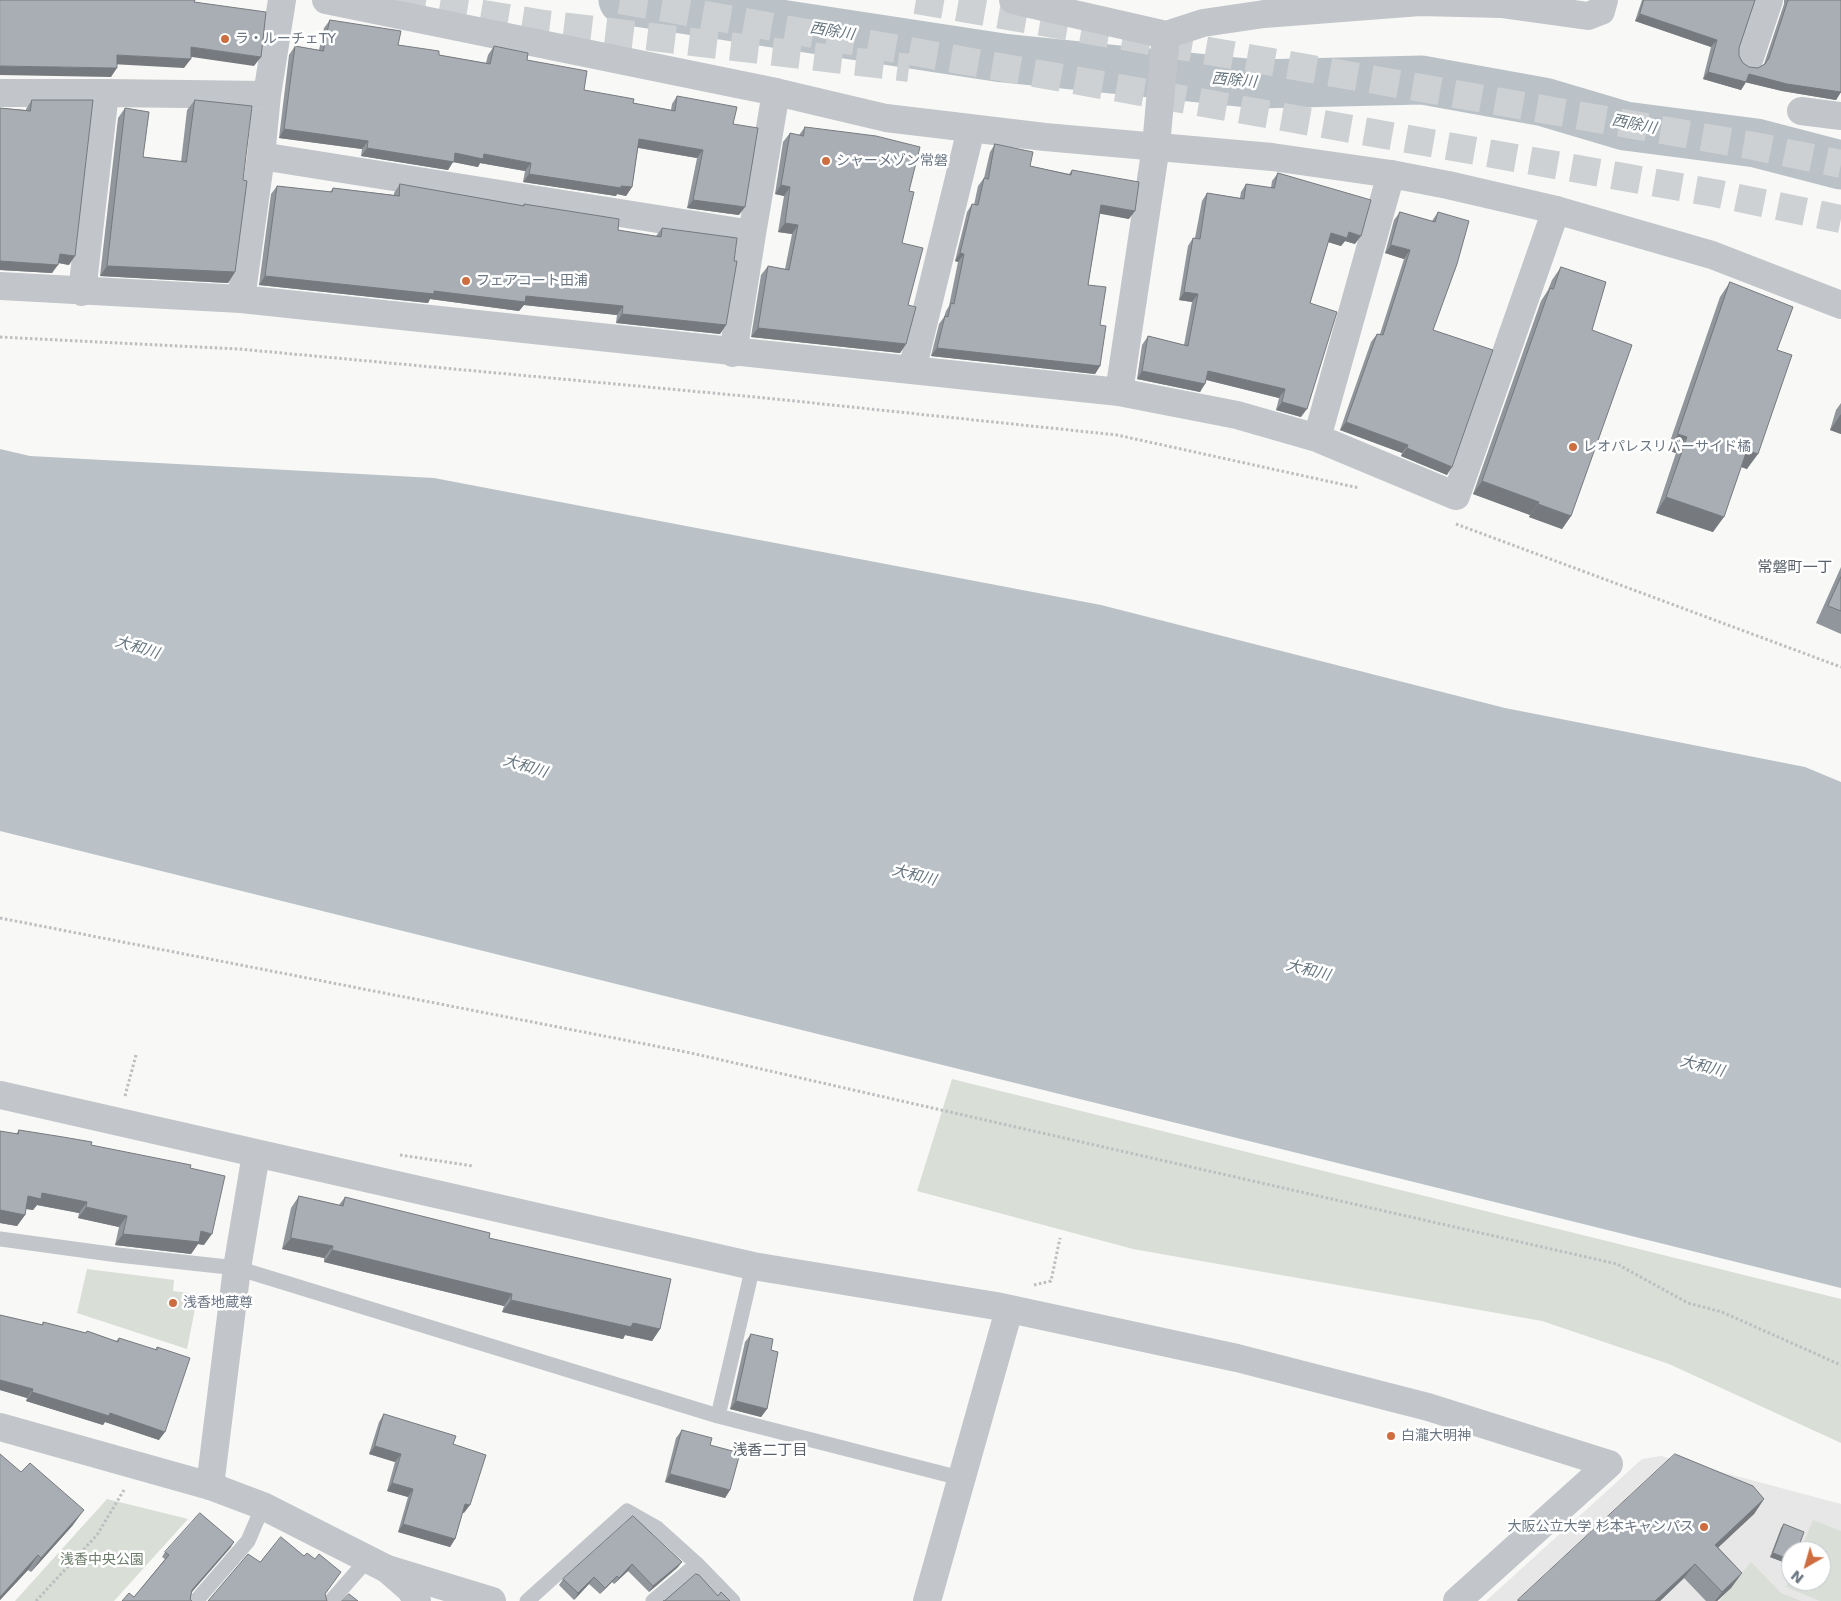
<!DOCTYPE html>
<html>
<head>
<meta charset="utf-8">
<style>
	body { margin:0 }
	#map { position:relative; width:1841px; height:1601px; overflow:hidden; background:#f8f8f6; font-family:"DejaVu Sans",sans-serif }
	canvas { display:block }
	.north { position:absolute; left:1781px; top:1541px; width:50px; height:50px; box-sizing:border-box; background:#fff; border:1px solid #c4c8cd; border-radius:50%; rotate:218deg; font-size:14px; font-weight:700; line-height:20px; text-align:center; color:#6b7683 }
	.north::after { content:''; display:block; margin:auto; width:18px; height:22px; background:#ce6d40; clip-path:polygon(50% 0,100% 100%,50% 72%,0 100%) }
</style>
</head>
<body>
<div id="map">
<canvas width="1841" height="1601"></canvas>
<div class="north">N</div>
</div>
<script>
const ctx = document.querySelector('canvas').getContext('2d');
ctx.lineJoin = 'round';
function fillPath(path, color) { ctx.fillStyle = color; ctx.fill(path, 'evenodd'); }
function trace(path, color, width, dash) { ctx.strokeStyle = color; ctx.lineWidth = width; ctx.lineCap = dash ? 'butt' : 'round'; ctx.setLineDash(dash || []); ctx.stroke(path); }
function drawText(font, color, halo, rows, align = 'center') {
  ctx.font = font + ' "DejaVu Sans","Noto Sans JP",sans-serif'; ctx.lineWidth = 5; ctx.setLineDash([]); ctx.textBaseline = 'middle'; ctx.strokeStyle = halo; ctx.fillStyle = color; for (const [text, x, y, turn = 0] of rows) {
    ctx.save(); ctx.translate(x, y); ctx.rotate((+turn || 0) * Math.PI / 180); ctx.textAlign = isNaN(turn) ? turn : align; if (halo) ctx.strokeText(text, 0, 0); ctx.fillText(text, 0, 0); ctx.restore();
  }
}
const built = new Path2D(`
	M1661,1456L1841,1504V1601H1486L1642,1459ZM1791,1551H1821V1581H1791Z`);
const green = new Path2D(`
	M952,1079L1841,1299V1443L1669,1364L1542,1321L1133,1249L917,1191Z
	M87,1269L174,1280L173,1291L198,1294L187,1349L77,1313Z
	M107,1499L188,1519L114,1601H15Z
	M1813,1520L1841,1531V1601H1820L1786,1587L1791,1574V1581H1821V1551H1800Z
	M1751,1562L1781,1593L1801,1601H1720Z`);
const water = new Path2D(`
	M0,449L30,456L434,478L1101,605L1505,708L1805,767L1841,782V1288L0,831Z`);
const river = new Path2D(`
	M623,0L1003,58L1257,84L1422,80L1544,102L1625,126L1756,143L1841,165`);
const motorwayTunnel = new Path2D(`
	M398,0L544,24L909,68
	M620,0L1714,193L1841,219
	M916,0L1754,146L1841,164`);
const path = new Path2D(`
	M0,337L239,349L766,398L1117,435L1359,488
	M1456,524L1841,667
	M0,918L691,1053L1617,1264L1688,1303L1722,1312L1841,1365
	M125,1096L136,1055
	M400,1155L473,1166
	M1034,1285L1051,1281L1060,1238
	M36,1601L97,1535L124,1490`);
const service = new Path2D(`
	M0,1239L118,1255L237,1268L718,1416L960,1478
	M718,1416L753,1266
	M196,1601L248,1541L263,1506
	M331,1601L368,1559
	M527,1601L627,1511L657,1528L697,1564L733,1601
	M653,1601L697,1564`);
const minor = new Path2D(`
	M1749,60L1769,0
	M0,93H105
	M1801,111L1841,116
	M261,156L267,95
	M0,286L241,299L1119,392L1237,415L1317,438L1456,496L1556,210
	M82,292L105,93L267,95L282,0
	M241,299L261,156L752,234L776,92
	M733,353L752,234
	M912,370L971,129
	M1119,392L1156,146
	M1317,438L1391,174
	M0,1095L753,1266L996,1306L1237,1358L1428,1407L1609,1464L1457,1601
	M210,1486L237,1268L256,1154
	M387,1569L492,1601
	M927,1601L1009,1310`);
const tertiary = new Path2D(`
	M326,0L776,92L886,118L1045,137L1272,157L1391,174L1448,185L1556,210L1712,255L1841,305
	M1013,0L1166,35L1203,23L1264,14L1420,2L1501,4L1588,16L1601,11L1604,0
	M0,1427L210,1486L263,1506L387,1569L411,1590L417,1601`);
const minorBridge = new Path2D(`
	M1156,146L1166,35`);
const wall = new Path2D(`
	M1642,0H1755L1739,48V56L1743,63L1749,67L1758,68L1764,64L1784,4V0H1841V92L1836,100L1782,91L1746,82L1741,90L1703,79L1711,47L1635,21Z
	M330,20L398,45L439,55L486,63L488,55L494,46L527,60L584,90L633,103L671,110L672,104L677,96L733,124L739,215L687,208L697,158L638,148L632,187L626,196L617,194L616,196L523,182L525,171L480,163L478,167L453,162L448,170L361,156L362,149L279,138L289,55L295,46L319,50L324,28Z
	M32,100L69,265L58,263L52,273L0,270V108L26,110V109Z
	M195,100L243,180L235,272L228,283L100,276L118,118L125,108L143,157L181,162L187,110Z
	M805,127L909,191L902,243L908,305L906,344L900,353L751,337L761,275L768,266L785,269L792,234L778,232L784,196L775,194L783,142L790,133L799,135Z
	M995,144L1030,166L1069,174L1072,170L1129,219L1100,213L1088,285L1100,325V366L1095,374L931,356L939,324L944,317L946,311L949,306L958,262L955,261L967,212L972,204L974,205L978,186L984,178L990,152Z
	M1278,173L1355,244L1345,241L1341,246L1328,242L1310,303L1301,417L1276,410L1279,398L1206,380L1200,392L1137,379L1142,345L1148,336L1184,345L1192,302L1179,300L1188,246L1193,238H1195L1202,201L1207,193L1240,198L1241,192L1246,184L1271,188L1272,181Z
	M400,184L523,206L524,204L618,230L656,236L662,228L726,325L720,334L616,323L617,315L524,305L519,311L430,299L428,303L259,285L271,194L277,186L330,192L333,188L394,195V193Z
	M1400,212L1432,221L1438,212L1433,330L1447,475L1401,456L1402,453L1340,430L1371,342L1377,334H1380L1404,259L1385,253L1394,220Z
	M1561,267L1571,516L1562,529L1529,517L1530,515L1473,494L1541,301L1548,290L1552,280Z
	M1730,282L1777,350L1747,469L1741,467L1713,532L1656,513L1676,453L1667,450L1720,297Z
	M1841,403V434L1830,430L1836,410Z
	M1841,567V634L1816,623Z
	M19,1130L91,1145L190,1168L204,1245L198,1244L191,1254L115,1245L119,1227L78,1218L79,1213L37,1205L33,1210L26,1209L25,1215L17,1226L0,1223V1131L16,1134Z
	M299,1196L339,1205L345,1197L489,1238L660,1329L652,1341L625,1335L623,1339L502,1312L504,1306L324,1262V1258L282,1249L291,1208Z
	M0,1315L42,1325L43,1322L86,1333L87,1331L116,1341L119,1338L155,1350L157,1347L159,1440L105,1422L103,1425L26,1401L27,1398L0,1390Z
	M751,1334L771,1350L767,1409L761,1417L730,1409L745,1342Z
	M384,1414L453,1444L464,1513L463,1512L455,1539L450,1547L398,1532L408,1497L387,1491L395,1462L369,1454L379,1422Z
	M682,1430L710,1445L730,1490L725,1498L665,1482L676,1438Z
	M0,1454L73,1525L31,1572L28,1570L0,1600Z
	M1764,1499L1754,1514L1718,1547L1742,1573L1731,1588L1717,1601H1706L1684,1578L1660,1601H1517L1518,1600Z
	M633,1516L682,1562L677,1568L649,1592L628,1571L614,1584L612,1582L600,1594L589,1584L574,1600L559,1585L563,1579Z
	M1784,1524L1791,1565L1770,1557L1781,1528Z
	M231,1547L192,1592L190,1599L134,1597L165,1559L162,1557L165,1552Z`);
const shadedWall = new Path2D(`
	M1640,14L1717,40L1711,47L1635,21Z
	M191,47L261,57L254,66L185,56Z
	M117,55L191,59L184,68L111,64Z
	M0,66L117,68L111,77L0,75Z
	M1708,72L1749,74L1841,92L1836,100L1782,91L1744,82H1746L1741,90L1703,79Z
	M284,129L368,141L362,149L279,138Z
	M639,139L703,150L697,158L634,147Z
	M367,148L455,153L484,154L531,163L525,171L480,163L478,167L453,162L448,170L361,156Z
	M529,174L621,186L632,187L626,196L617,194L616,196L523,182Z
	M781,185L790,187L784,196L775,194Z
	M693,200L745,207L739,215L687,208Z
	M1101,205L1135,211L1129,219L1096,213Z
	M785,223L798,225L792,234L778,232Z
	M1349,232L1361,236L1355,244L1345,241L1341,246L1325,241L1331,233Z
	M1391,245L1410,250L1404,259L1385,253Z
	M960,253L964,254L958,262L955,261Z
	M60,254L75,256L69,265L54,262Z
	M0,261L58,265L52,273L0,270Z
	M107,266L235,272L228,283L100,276Z
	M265,276L434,291L526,296L623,306L617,315L524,305L519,311L430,299L428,303L259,285Z
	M1184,292L1198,294L1192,302L1179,300Z
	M622,314L726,325L720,334L616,323Z
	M758,328L906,344L900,353L751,337Z
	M937,348L1100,366L1095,374L931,356Z
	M1142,371L1205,384L1200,392L1137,379Z
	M1208,371L1285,389L1279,398L1203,379Z
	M1282,402L1307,409L1301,417L1276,410Z
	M1841,414V434L1830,430Z
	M1346,422L1408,445L1402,453L1340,430Z
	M1678,434L1687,437L1676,453L1667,450Z
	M1407,448L1452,467L1447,475L1401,456Z
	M1747,450L1758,454L1747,469L1736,465Z
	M1482,481L1539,502L1530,515L1473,494Z
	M1666,497L1724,517L1713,532L1656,513Z
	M1538,504L1571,516L1562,529L1529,517Z
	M42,1193L87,1202L79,1213L37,1205L33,1210L20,1208L28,1196Z
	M86,1207L127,1216L119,1227L78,1218Z
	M0,1210L25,1215L17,1226L0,1223Z
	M201,1231L212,1234L204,1245L198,1244L191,1254L115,1245L123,1234Z
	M291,1238L333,1246L324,1258L282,1249Z
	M332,1250L512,1294L504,1306L324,1262Z
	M511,1300L633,1323L660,1329L652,1341L625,1335L623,1339L502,1312Z
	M0,1380L33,1389L27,1398L0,1390Z
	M32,1392L110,1413L165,1432L159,1440L105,1422L103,1425L26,1401Z
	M736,1401L767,1409L761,1417L730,1409Z
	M375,1446L401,1454L395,1462L369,1454Z
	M670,1474L730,1490L725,1498L665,1482Z
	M392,1483L413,1489L408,1497L387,1491Z
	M1764,1499L1754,1514L1705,1560L1715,1545Z
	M465,1504L470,1505L464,1513L460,1512Z
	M84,1510L73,1525L31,1572L41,1558Z
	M403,1524L455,1539L450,1547L398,1532Z
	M234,1542L231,1547L189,1595L192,1590Z
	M1773,1553L1791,1560V1565L1770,1557Z
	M38,1555L28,1570L0,1600V1597Z
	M682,1562L677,1568L649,1592L653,1586Z
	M632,1564L628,1571L614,1584L619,1578Z
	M1695,1564L1684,1578L1660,1601H1655Z
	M1742,1573L1731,1588L1717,1601H1715L1722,1592Z
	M617,1576L612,1582L600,1594L605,1588Z
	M594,1577L589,1584L574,1600L578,1593Z`);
const building = new Path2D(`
	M0,0H195L194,2L266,12L261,57L191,47V59L117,55V68L0,66Z
	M1644,0H1755L1739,48V56L1743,63L1749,67L1758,68L1765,64L1769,58L1788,0H1841V92L1787,84L1749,74L1746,82L1708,72L1717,40L1640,14Z
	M330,20L401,31L398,45L439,51V55L490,64L494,46L528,53L527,60L587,71L584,90L634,99L633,103L675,111L677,96L737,107L733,124L758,128L745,207L693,200L703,150L639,139L632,187L621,186V188L529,174L531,163L484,154L483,159L455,153L454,162L367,148L368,141L284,129L295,46L323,51Z
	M32,100H93L75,256L60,254L58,265L0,261V108L30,111Z
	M195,100L252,106L243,180L247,181L235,272L107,266L125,108L149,112L143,157L186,162Z
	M805,127L876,136L920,147L909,191L914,192L902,243L923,248L908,305L916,307L906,344L758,328L768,266L789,270L798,225L785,223L790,187L781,185L790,133L803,136Z
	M995,144L1033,152L1030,166L1071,175L1072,170L1139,182L1135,211L1101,205L1088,285L1106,287L1100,325L1106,326L1100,366L937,348L945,316L948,317L951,303L954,304L964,254L960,253L972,204L978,205L984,178L988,179Z
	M1278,173L1371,200L1361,236L1349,232L1347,238L1331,233L1310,303L1337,312L1307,409L1282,402L1285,389L1208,371L1205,384L1142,371L1148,336L1188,346L1198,294L1184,292L1193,238L1200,239L1207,193L1244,199L1246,184L1274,188Z
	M400,184L524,206V204L619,219L618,230L661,237L662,228L737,238L734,261H737L726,325L622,314L623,306L526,296L525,302L434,291V294L265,276L277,186L332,192L333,188L399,196Z
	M1400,212L1435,222L1438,212L1469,221L1457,264L1433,330L1493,350L1452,467L1407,448L1408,445L1346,422L1377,334L1383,335L1410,250L1391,245Z
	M1561,267L1606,282L1592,330L1632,345L1571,516L1538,504L1539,502L1482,481L1550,288L1553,289Z
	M1730,282L1793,307L1777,350L1792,355L1758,454L1747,450L1724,517L1666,497L1687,437L1678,434Z
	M1841,577V611L1828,606Z
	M19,1130L63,1137L92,1142L91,1145L191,1165L190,1168L225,1176L212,1234L201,1231L199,1242L123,1234L127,1216L86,1207L87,1202L42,1193L41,1199L28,1196L25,1215L0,1210V1131L18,1134Z
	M299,1196L343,1206L345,1197L490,1233L489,1238L671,1279L660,1329L633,1323L631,1327L511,1300L512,1294L332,1250L333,1246L291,1238Z
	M0,1315L43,1325V1322L86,1333L87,1331L118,1342L119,1338L157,1350V1347L190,1358L165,1432L110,1413L109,1416L32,1392L33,1389L0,1380Z
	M751,1334L773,1339L771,1350L778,1352L767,1409L736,1401Z
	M384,1414L456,1436L453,1444L486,1455L470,1505L465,1504L455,1539L403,1524L413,1489L392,1483L401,1454L375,1446Z
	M682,1430L712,1438L710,1445L740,1453L730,1490L670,1474Z
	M0,1454L21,1472L30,1463L84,1510L41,1558L38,1555L0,1597Z
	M1675,1454L1753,1486L1764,1499L1715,1545L1742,1573L1722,1592L1695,1564L1655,1601H1520L1518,1600Z
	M200,1513L234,1542L192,1590L190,1599L192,1601H122L129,1593L134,1597L169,1555L165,1552Z
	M633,1516L682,1562L653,1586L632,1564L619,1578L617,1576L605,1588L594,1577L578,1593L563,1579Z
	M1784,1524L1804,1532L1797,1551H1791V1560L1773,1553Z
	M281,1537L304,1556L307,1553L315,1559L319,1554L341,1572L325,1594L327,1601H208L248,1554L260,1562Z
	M696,1574L699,1575L718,1596L721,1592L730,1601H663H664Z
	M349,1594L358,1601H342Z`);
const markers = [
	[225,39,5,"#ce6d40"],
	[826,161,5,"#ce6d40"],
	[466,281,5,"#ce6d40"],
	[1573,447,5,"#ce6d40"],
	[173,1303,5,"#ce6d40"],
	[1391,1436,5,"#ce6d40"],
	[1704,1527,5,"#ce6d40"]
];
const poiNames = [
	["ラ・ルーチェTY",235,39],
	["シャーメゾン常磐",836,161],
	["フェアコート田浦",476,281],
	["レオパレスリバーサイド橘",1583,447],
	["浅香地蔵尊",183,1303],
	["白瀧大明神",1401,1436],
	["大阪公立大学 杉本キャンパス",1694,1527,"right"]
];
const parkNames = [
	["浅香中央公園",102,1560]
];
const waterNames = [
	["西除川",832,32,9],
	["西除川",1234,81,5],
	["西除川",1634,125,11],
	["大和川",137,648,17],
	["大和川",525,767,17],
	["大和川",914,876,14],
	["大和川",1308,971,14],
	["大和川",1702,1067,14]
];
const neighbourhoodNames = [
	["常磐町一丁",1795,568],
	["浅香二丁目",770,1451]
];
fillPath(built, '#e6e7e6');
fillPath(green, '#d9ded7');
fillPath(water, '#bac2c7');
trace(river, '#bac2c7', 49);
trace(motorwayTunnel, '#ced1d4', 28, [28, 14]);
trace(path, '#bcbec0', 3, [2.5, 2.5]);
trace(service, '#c2c5c9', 15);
trace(minor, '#c2c5c9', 28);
trace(tertiary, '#c2c5c9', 28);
trace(minorBridge, '#c2c5c9', 28);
fillPath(wall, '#90969b');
fillPath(shadedWall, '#767a7e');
fillPath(building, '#a8aeb4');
trace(building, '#767a7e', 1);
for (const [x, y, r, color] of markers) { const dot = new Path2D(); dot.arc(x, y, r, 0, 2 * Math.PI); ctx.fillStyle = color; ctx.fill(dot); trace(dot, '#fff', 2); }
drawText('14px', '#6b7683', '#fff', poiNames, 'left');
drawText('14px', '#6b7b69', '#fff', parkNames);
drawText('italic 15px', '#67767f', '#fff', waterNames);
drawText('15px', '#586069', '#fff', neighbourhoodNames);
</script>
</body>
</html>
